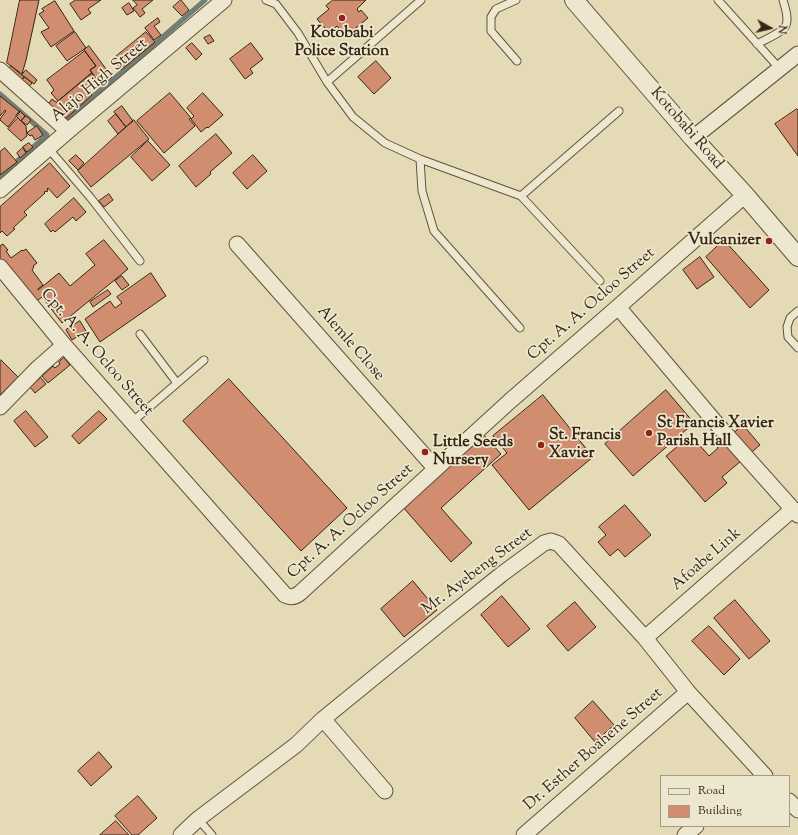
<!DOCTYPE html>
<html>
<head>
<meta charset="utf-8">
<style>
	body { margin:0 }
	#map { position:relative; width:798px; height:835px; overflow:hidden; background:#e5dab6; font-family:"Sorts Mill Goudy",serif }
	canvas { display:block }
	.legend { position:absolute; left:660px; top:775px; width:130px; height:52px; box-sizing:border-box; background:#eee7d0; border:1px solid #a59a84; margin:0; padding:5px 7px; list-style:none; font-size:12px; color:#372611 }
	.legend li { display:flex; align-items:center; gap:8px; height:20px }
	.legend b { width:20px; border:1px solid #a59a84 }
	.north { position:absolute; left:750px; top:8px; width:40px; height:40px; -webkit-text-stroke:3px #eee7d0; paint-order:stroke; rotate:98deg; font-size:11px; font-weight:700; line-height:16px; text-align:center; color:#372611 }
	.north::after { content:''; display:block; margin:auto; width:14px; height:18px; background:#372611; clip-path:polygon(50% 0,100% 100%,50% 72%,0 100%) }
</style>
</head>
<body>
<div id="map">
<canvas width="798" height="835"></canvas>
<ul class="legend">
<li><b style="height:5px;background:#eee7d0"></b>Road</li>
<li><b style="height:11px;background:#d18d70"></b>Building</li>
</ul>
<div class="north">N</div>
</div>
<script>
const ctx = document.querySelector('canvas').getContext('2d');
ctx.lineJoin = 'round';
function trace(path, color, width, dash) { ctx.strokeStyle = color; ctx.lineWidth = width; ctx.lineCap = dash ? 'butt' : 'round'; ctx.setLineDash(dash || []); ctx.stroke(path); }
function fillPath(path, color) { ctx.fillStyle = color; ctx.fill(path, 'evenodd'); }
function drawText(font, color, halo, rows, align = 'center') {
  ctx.font = font + ' "Sorts Mill Goudy",serif'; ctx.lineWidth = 3.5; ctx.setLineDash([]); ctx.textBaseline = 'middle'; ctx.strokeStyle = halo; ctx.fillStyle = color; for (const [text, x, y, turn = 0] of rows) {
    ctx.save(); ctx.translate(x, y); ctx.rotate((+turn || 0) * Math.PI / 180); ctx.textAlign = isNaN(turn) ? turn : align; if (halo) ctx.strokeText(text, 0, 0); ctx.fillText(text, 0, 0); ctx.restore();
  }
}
const stream = new Path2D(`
	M0,94L47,135L0,176
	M61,119L64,121L157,42L205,0`);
const building = new Path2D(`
	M20,0H39L26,60L22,74L7,63Z
	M76,0H101L88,9L91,13L81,20L70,4Z
	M133,0H153L142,9L145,13L140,17L133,8L137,5Z
	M181,0L189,10L182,16L173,7Z
	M333,0H366L357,9L359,12L361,10L368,18L346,36L337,26L329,33L317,19L329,9L326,6Z
	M55,1L74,31L51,47L41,32L49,28L39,14L44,11L42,9Z
	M129,3L134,11L127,15L122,8Z
	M158,18L160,22L154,26L161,35L154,40L145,28Z
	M75,32L86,48L67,61L56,46Z
	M146,32L155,42L121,70L113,59Z
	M210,35L214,41L208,44L204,38Z
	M192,43L202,54L196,60L186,48Z
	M251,43L263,59L250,69L253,73L245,79L230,59Z
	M89,46L112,77L101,86L90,70L96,66L84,50Z
	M85,51L96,66L90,70L92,73L58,101L51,93L54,90L47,80Z
	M376,61L391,78L374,94L358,77Z
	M11,66L24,77L20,83L6,72Z
	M26,70L37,80L34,84L22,75Z
	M92,73L96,80L86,89L92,95L64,120L47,106L52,99L56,102Z
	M25,77L32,83L27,89L20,83Z
	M170,93L191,118L189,119L195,126L164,153L137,121Z
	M203,93L223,115L208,128L207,127L201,132L191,119L194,116L187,108Z
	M0,96L20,112L8,127L0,120V119L6,111L5,110L0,116Z
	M122,106L133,121L126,127L114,112Z
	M797,109L798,110V156L775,124Z
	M20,111L25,116L21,121L16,116Z
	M116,114L126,127L118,134L108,121Z
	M26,116L31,120L27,125L21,121Z
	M18,118L26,126L27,136L21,141L8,129Z
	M134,120L149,139L91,187L78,171Z
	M37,126L43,135L35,140L32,135L30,136L27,133Z
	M216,134L232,153L210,172L211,174L196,187L179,166Z
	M148,141L170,165L152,181L131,157Z
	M29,143L33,147L27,152L23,147Z
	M5,148L17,162L0,175V152Z
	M23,148L26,153L20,158L17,153Z
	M76,155L84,163L78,170L69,161Z
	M253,155L267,171L247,189L233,173Z
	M50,163L70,186L57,198L48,188L47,189L48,190L47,192L46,191L44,192L45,193L24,212L27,215L13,228L15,229L7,236L2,231L0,233V207Z
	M109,194L113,200L104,207L99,201Z
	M74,198L86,212L76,221L73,217L55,232L53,230L51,232L45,224Z
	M104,240L128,269L62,323L42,297L34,303L14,282L19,278L15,274L13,276L0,260V246L3,244L8,250L6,251L11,258L22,250L23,251L26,249L37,263L33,266L34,267L32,270L43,285L38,289V290L59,273L70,286L95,265L86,254Z
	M724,240L769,290L750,308L706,257Z
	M700,257L714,277L697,289L683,270Z
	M151,273L166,296L100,342L85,319L110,301L115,308L122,303L117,297Z
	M122,276L129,285L122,290L115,281Z
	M108,290L111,294L93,307L90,302Z
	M80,321L86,331L72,340L66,330Z
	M64,358L70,365L48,383L42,376L53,366L55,368L60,364L59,362Z
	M1,360L18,377L0,395V361Z
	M41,378L46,384L35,393L30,387Z
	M229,379L347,508L301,551L183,421Z
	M666,390L694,423L633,476L605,444Z
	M543,395L593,457L529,510L492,465L507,453L493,436Z
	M26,411L48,437L35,447L14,421Z
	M99,411L107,419L79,444L72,436Z
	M743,425L760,445L722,477L727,483L705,502L666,456L691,435L709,456L718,448L715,444L731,429L734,432Z
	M483,434L501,454L441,508L472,543L451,562L402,506Z
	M625,505L651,535L625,557L618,549L610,556L598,542L606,535L599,527Z
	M413,581L437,610L404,637L381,609Z
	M502,596L530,629L508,647L481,615Z
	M735,600L770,641L749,659L714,618Z
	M575,602L596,627L568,651L547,626Z
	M709,626L740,659L724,675L692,641Z
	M593,701L614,725L595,742L575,718Z
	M99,752L112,767L91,786L78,771Z
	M138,796L157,818L138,835H132L115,816Z
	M116,821L129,835H100Z`);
const service = new Path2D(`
	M266,0L276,4L298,33L327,82L353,117L385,143L420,159L521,196L600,281
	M516,0L496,9L491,17V31L517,61
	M718,0L780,69
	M757,44C764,40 784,32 786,25C789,18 785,7 783,0
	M327,82L421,0
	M48,148L90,197L140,261
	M420,159L422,191L434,231L520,328
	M521,196L619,111
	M798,311L790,318L787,327L788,337L798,348
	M140,334L177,383
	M132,422L204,360
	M198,819L212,835`);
const minor = new Path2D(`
	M0,70L68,131
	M693,138L798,54
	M0,190L68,131L224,0
	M237,244L436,469
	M0,267L64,345L285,595C291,598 295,597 300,593L510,401L618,307L745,195
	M618,307L716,423L798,515
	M0,407L38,368L64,345
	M645,638L793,509
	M323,719L385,791
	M789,801L798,810
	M181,835L198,819L296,745L323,719L447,618L502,574L544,543L551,541L559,544L645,638L688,692L765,776
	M524,835L688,692
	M685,835L696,826`);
const tertiary = new Path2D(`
	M574,0L693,138L745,195L798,257`);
const markers = [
	[342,18,4,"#8f2418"],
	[769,241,4,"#8f2418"],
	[649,433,4,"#8f2418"],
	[541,445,4,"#8f2418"],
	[425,452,4,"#8f2418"]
];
const poiNames = [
	["Kotobabi",342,34,"center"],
	["Police Station",342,52,"center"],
	["Vulcanizer",761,241,"right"],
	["St Francis Xavier",657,424],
	["Parish Hall",657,442],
	["St. Francis",549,436],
	["Xavier",549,454],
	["Little Seeds",433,443],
	["Nursery",433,461]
];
const streetNames = [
	["Alajo High Street",100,81,-40],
	["Kotobabi Road",686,129,49],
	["Cpt. A. A. Ocloo Street",592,305,-41],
	["Alemle Close",350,344,49],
	["Cpt. A. A. Ocloo Street",96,353,49],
	["Cpt. A. A. Ocloo Street",351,522,-42],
	["Afoabe Link",707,560,-41],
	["Mr. Ayebeng Street",478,572,-37],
	["Dr. Esther Boahene Street",594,750,-41]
];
trace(stream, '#727e75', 5);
fillPath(building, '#d18d70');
trace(building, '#372611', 1);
trace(service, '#62533a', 9);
trace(minor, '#62533a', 17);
trace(tertiary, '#62533a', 20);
trace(service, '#eee7d0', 7);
trace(minor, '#eee7d0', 15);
trace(tertiary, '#eee7d0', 18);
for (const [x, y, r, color] of markers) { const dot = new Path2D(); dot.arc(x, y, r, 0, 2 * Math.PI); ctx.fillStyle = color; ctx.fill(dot); trace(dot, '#eee7d0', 1.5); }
drawText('bold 16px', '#372611', '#eee7d0', poiNames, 'left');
drawText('16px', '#372611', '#eee7d0', streetNames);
</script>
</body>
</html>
